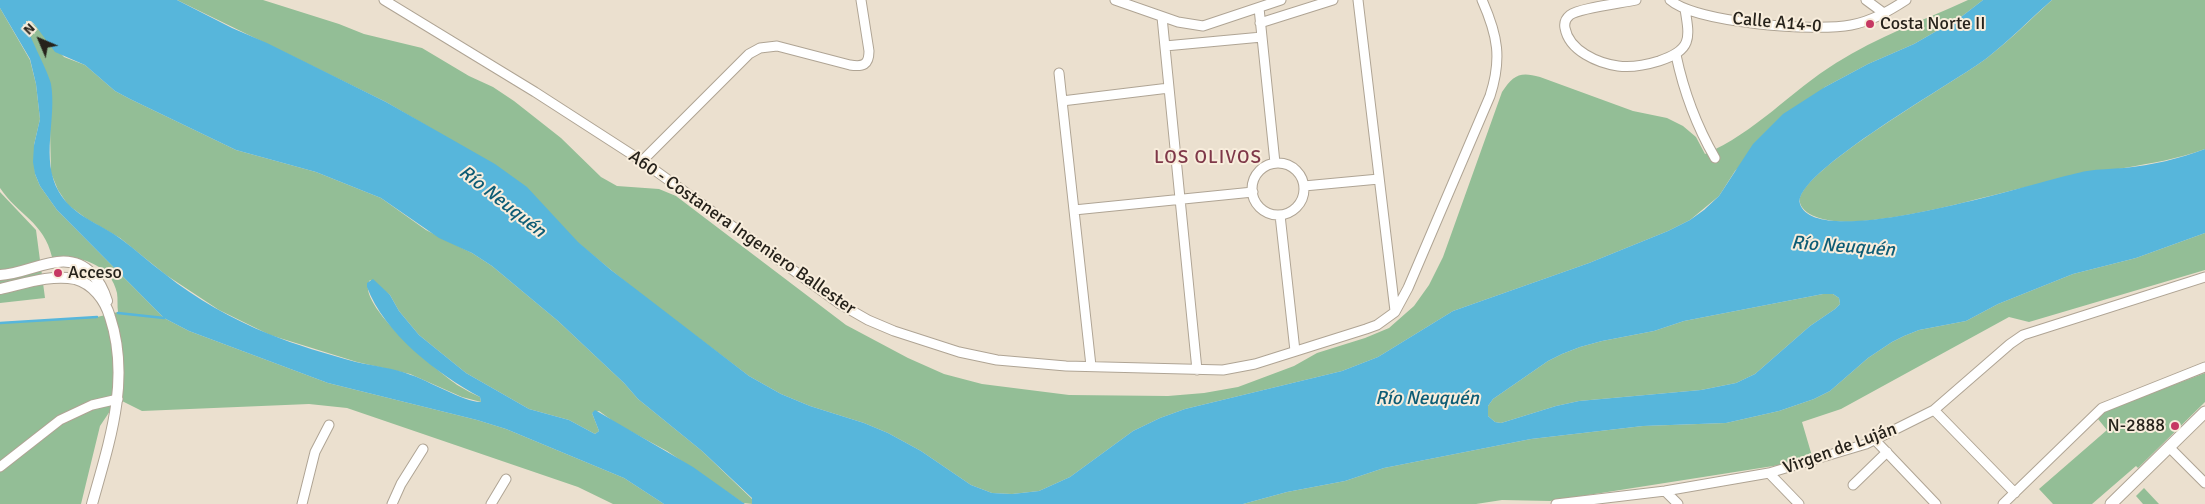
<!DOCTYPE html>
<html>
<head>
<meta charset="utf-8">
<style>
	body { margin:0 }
	#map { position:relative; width:2205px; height:504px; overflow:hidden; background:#ebe0cf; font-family:Signika,sans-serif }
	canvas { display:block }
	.north { position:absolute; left:15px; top:15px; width:50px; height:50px; -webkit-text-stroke:4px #f8eddc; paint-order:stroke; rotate:315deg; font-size:14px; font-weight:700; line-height:20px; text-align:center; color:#26221b }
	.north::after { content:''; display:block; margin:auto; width:18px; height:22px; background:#26221b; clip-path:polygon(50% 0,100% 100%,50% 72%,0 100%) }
</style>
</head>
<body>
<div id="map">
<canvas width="2205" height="504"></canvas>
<div class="north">N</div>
</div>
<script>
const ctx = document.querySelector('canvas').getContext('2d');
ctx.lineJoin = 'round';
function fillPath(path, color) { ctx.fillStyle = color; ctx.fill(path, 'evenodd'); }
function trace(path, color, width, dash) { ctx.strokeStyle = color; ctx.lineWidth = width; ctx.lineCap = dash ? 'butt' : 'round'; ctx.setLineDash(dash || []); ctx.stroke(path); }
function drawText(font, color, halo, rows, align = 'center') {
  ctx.font = font + ' Signika,sans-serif'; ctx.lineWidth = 4; ctx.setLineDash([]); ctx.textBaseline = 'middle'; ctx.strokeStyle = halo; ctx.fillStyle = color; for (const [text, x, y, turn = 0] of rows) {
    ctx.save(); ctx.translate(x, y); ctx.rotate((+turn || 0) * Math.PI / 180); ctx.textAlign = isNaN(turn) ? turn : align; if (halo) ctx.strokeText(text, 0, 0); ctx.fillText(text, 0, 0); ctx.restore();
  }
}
const green = new Path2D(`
	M177,0H263L339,24L364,34L422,48L469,76L493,87L514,101L561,138L601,177L617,186L659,189L676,196L846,325L908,358L944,374L982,384L1069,395L1168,396L1204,393L1238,387L1294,366L1317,353L1365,338L1389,328L1414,306L1429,285L1443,257L1502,92C1513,75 1520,71 1540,77L1633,111L1667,118L1683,126L1696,137L1705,154C1755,133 1791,91 1836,63C1877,37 1924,20 1968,0H1983L1961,17L1914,44L1868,64L1825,87L1735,171L1719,196L1690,220L1668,231L1589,263L1453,311L1378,357L1342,371L1185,409L1160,418L1133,431L1070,477L1039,491L1012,494L992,493L971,485L921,451L888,433L864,423L810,406L781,394L749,376L644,297L456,143L386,102Z
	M2052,0H2205V149C2178,159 2152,163 2124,168C2095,173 2065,179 2035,185C1978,198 1921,216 1862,221C1846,223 1806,222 1800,203C1791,174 1962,78 1987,58C2010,40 2031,19 2052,0Z
	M0,8L30,60L36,84L40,119L34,145L35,174L40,186L57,210L164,318L189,331L328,383L477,420L506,429L624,478L664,504H613L578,487L347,408L309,404L142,411L118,399L100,426L81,504H0V323L97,317L118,312C117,306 118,299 117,293C111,263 77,255 52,257C44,222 18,215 0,188Z
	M27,21L35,25L64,57L85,65L115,91L130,99L236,150L316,172L381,198L426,230L472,253L492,266L558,321L624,383L638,399L702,451L752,499L753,504L743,503L667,451L617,424L599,411L592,413L599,431L595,434L569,420L529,409L466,373L419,335L399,311L390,295L370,280C353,303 441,374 459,386C466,390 473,394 480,397L481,402L462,397L410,374L357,362L270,335L219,310L166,275L120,238L87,219L68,205L58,190L51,173L50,129L26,26Z
	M0,192L36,230L45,298L0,303Z
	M2205,233V270L2029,322L2009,317L1841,409L1802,422L1812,456L1786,464L1550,501L1502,500L1476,504H1243L1287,492L1345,481L1384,468L1531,439L1643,426L1726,423L1779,411L1814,399L1830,391L1868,358L1892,342L1904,336L1919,330L1966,321L1998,304L2073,274L2136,258Z
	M1823,294H1833L1839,298L1840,304L1835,309L1810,326L1755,374L1736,383L1701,390L1579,401L1556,406L1501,423L1495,422L1488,416V406L1493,399L1548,361L1562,354L1580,347L1602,341L1654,331L1684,321Z
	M2205,373V402L2138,468L2136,466L2092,504H2053L2039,489L2107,430L2098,419L2107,410Z
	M2144,488L2159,504H2143L2136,496Z`);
const water = new Path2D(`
	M0,0H177L232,28L267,43L386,102L495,164L527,187L578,242L611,270L749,376L781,394L810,406L864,423L888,433L921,451L971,485L992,493L1012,494L1039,491L1070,477L1133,431L1160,418L1185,409L1342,371L1378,357L1453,311L1589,263L1668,231L1690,220L1704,210L1719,196L1753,144L1783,114L1825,87L1868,64L1914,44L1961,17L1983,0H2052C2030,19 2010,40 1987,58C1962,78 1790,174 1800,204C1817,255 2046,178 2087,171C2099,169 2112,169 2124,168C2152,165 2179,159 2205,149V233L2136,258L2073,274L1998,304L1966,321L1919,330L1904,336L1892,342L1868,358L1830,391L1814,399L1779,411L1726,423L1643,426L1531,439L1384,468L1345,481L1287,492L1243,504H752V498L702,451L638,399L624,383L558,321L492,266L472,253L439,238L381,198L316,172L236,150L130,99L115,91L85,65L55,52L35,25L31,21H26C25,30 48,70 51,84C57,119 40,159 59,192C73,216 99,223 121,239C136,250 150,263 165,274C196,299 232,319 269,334C296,345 327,354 356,362C374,366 393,368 411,375C427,380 466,403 481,402L480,397C437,374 384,333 367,287V283L373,279L390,295L399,311L419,335L466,373L529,409L569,420L595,434L599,431L592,413L595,410L693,467L745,504H664L624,478L506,429L477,420L328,383L189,331L164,318L57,210L40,186L35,174L33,162L34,145L40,119L36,84L30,59L0,8ZM1823,294H1833L1839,298L1840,304L1835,309L1810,326L1755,374L1736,383L1701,390L1579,401L1556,406L1501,423L1495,422L1488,416V406L1493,399L1548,361L1562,354L1580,347L1602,341L1654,331L1684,321Z`);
const stream = new Path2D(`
	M118,313L164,318
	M0,323L97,317`);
const minor = new Path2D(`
	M384,0L535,92L642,161L840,304L868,320L894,331L959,352L997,360L1066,366L1223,370L1255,364L1366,329L1377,325L1395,312L1408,288L1490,96C1502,59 1498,36 1482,0
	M1115,0L1178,22L1203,26L1281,0
	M1358,0L1395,311
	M1636,0C1623,3 1579,8 1570,15C1565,19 1564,23 1565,28C1569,51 1598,63 1618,66C1632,68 1646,65 1659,61C1692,50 1690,39 1685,9
	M1670,0C1696,23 1816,32 1851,25C1872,21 1889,11 1906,0
	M1866,0L1885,14
	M1259,8L1275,163
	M1162,17L1197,370
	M1260,23L1333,0
	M1165,46L1262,37
	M1676,55C1684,93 1696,125 1715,158
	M1059,73L1091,366
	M1062,101L1169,88
	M642,161L749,54L760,48L777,46L850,65C863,67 869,65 869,51L861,0
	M1252 189a26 26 0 1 1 52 0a26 26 0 1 1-52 0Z
	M1304,186L1379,179
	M1074,210L1253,192
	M1280,215L1295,351
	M1934,410L2015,493
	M1875,440L1936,504
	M2169,447L2205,483
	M0,467L60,420L92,405L118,399
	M1769,473L1799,504
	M1853,485L1887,452
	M1665,491L1678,504
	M302,504L315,452L329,425
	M392,504L401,484L423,449
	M491,504L506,479
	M1556,504L1665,491L1769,473L1866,444L1934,410L2010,344L2023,335L2205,277
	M2003,504L2102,408L2205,367`);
const tertiary = new Path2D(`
	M0,275C31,274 66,246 92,274C99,281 104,291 107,301
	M0,289C23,284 51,274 75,279C93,284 105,300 110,317C131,380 109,443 92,504`);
const secondary = new Path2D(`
	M2111,504L2205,412`);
const markers = [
	[1870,24,5,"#c63863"],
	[58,273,5,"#c63863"],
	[2175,426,5,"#c63863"]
];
const streetNames = [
	["Calle A14-0",1777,23,5],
	["A60 - Costanera Ingeniero Ballester",742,233,35],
	["Virgen de Luján",1840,449,-20]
];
const poiNames = [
	["Costa Norte II",1880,24],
	["Acceso",68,273],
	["N-2888",2165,426,"right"]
];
const neighbourhoodNames = [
	["LOS OLIVOS",1208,158]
];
const waterNames = [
	["Río Neuquén",502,202,38],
	["Río Neuquén",1843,247,4],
	["Río Neuquén",1427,399]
];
fillPath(green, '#93be96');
fillPath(water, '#57b6db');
trace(stream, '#57b6db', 2.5);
trace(minor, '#afa494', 11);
trace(tertiary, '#afa494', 12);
trace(secondary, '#afa494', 13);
trace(minor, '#fff', 9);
trace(tertiary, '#fff', 10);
trace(secondary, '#fff', 11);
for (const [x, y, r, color] of markers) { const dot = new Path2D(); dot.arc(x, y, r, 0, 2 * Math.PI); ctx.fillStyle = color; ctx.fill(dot); trace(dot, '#f8eddc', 2); }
drawText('18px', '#26221b', '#f8eddc', streetNames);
drawText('18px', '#26221b', '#f8eddc', poiNames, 'left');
ctx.letterSpacing = '1px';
drawText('19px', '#7f3849', '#f8eddc', neighbourhoodNames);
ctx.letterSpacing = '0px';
drawText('italic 19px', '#0d5c75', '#f8eddc', waterNames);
</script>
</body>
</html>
